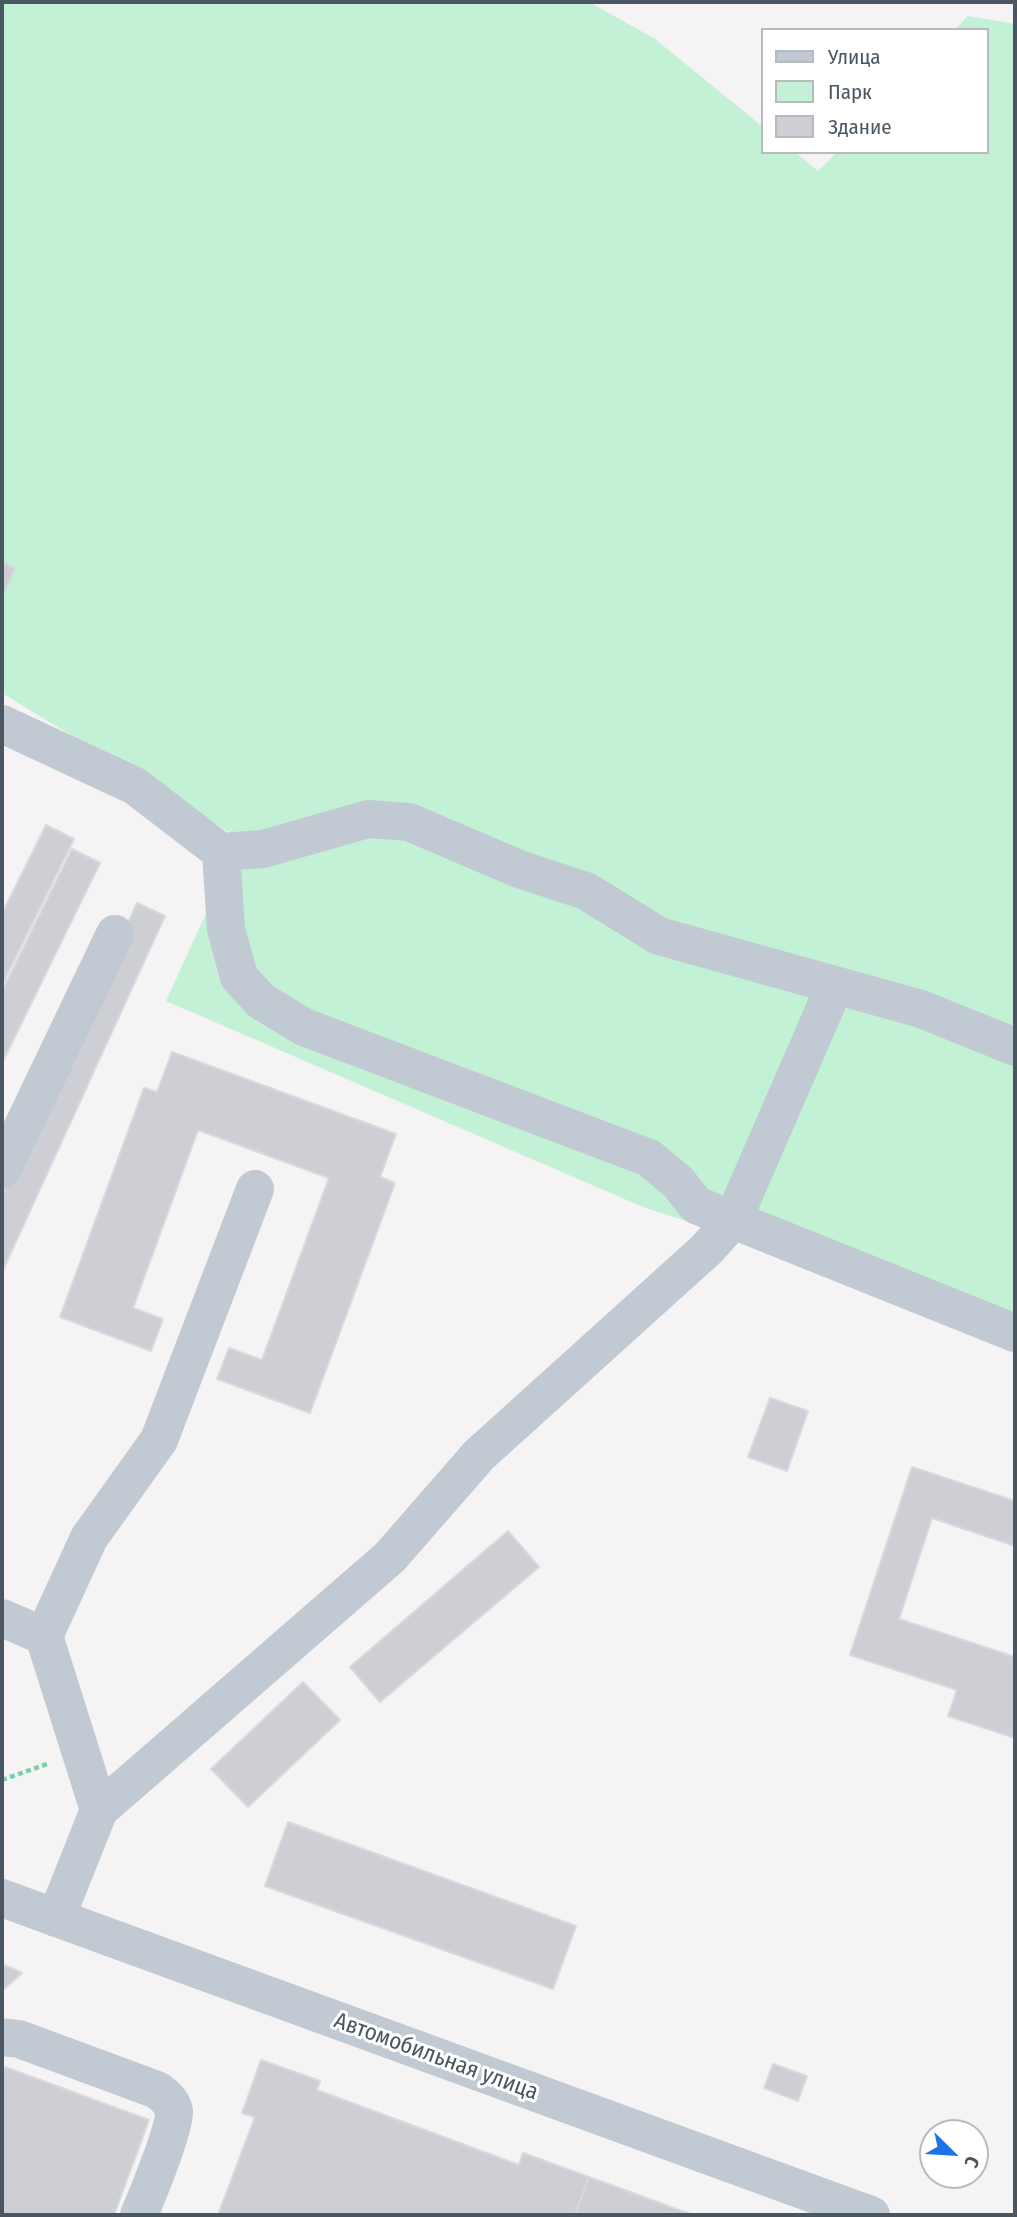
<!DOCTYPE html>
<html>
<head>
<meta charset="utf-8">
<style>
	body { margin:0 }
	#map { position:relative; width:1017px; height:2217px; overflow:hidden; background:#f5f3f3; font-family:"Fira Sans Condensed",sans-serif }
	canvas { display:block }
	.frame { position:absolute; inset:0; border:4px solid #4a5661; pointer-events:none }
	.legend { position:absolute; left:761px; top:28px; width:228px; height:126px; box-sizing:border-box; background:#fff; border:2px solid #b7bbc0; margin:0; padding:9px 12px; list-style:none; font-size:21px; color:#4a5661 }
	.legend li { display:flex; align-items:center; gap:14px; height:35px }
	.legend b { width:35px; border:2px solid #b7bbc0 }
	.north { position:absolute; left:919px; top:2119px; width:70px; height:70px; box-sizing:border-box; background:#fff; border:2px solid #b7bbc0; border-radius:50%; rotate:114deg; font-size:19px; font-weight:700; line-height:28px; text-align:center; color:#4a5661 }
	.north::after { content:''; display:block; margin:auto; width:24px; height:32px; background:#1a73e8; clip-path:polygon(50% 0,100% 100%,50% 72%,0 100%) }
</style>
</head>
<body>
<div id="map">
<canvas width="1017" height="2217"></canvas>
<div class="frame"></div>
<ul class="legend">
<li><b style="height:9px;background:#c1cad2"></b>Улица</li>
<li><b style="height:19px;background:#c3f1d5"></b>Парк</li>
<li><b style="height:19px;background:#cdcfd5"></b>Здание</li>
</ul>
<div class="north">С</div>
</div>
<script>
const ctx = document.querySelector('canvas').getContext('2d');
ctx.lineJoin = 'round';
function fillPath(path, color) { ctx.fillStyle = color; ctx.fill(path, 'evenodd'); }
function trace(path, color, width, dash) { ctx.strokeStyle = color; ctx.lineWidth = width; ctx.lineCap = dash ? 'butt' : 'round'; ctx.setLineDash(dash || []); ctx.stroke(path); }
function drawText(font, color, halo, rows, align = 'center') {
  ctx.font = font + ' "Fira Sans Condensed",sans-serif'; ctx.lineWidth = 6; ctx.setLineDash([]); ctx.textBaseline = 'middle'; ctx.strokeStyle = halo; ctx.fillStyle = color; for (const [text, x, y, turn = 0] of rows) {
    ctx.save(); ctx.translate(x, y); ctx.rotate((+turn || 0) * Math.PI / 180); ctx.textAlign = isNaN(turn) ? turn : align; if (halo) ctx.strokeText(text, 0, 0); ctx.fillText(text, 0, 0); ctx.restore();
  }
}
const green = new Path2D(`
	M2,2H589L655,39L763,127V152H795L818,171L837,152H987V30H955L968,16L1015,24V1328L643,1207L166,1001L240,839L2,693Z`);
const building = new Path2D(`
	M2,562L15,568L2,598Z
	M46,825L74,839L2,985V914Z
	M72,849L100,863L2,1063V991Z
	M137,903L165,916L2,1272V1196Z
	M172,1052L396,1134L380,1177L395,1183L310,1413L217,1379L229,1348L262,1360L329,1178L198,1130L133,1308L163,1319L151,1351L60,1317L144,1088L157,1092Z
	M770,1398L808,1411L787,1471L748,1457Z
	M912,1467L1015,1501V1546L932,1518L899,1619L1015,1657V1738L948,1716L957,1690L850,1655Z
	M508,1531L539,1567L380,1702L350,1667Z
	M303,1682L340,1720L248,1807L211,1769Z
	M288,1822L576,1926L553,1989L265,1886Z
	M2,1964L22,1973L2,1991Z
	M261,2060L320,2081L317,2090L519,2165L523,2153L589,2177L575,2215H218L255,2117L242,2113Z
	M773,2064L807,2076L798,2101L764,2088Z
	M5,2067L149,2120L114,2215H2V2076Z
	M589,2177L693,2215H575Z`);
const path = new Path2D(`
	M2,1780L47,1764`);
const minor = new Path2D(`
	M2,724L135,786L221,852L263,849L368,819L409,822L519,869L586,891L659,936L921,1009L1015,1047
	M221,852L226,929L239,977L261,1001L304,1027L649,1158L678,1182L696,1205L1015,1333
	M2,1170L115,934
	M2,1618L44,1636
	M99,1810L390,1557L479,1455L707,1249L733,1220L835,985
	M2,1898L871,2215
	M56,1918L99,1810L44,1636L89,1538L159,1440L255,1189
	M2,2037L19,2039L157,2090C165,2096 172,2101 174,2111C176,2127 147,2196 139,2215`);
const streetNames = [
	["Автомобильная улица",436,2057,20]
];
fillPath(green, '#c3f1d5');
fillPath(building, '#cdcfd5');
trace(building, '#d7d9de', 2);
trace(path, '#7ad0a6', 4.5, [5, 3.5]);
trace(minor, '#c1cad2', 38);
drawText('23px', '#4a5661', '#fff', streetNames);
</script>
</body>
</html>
